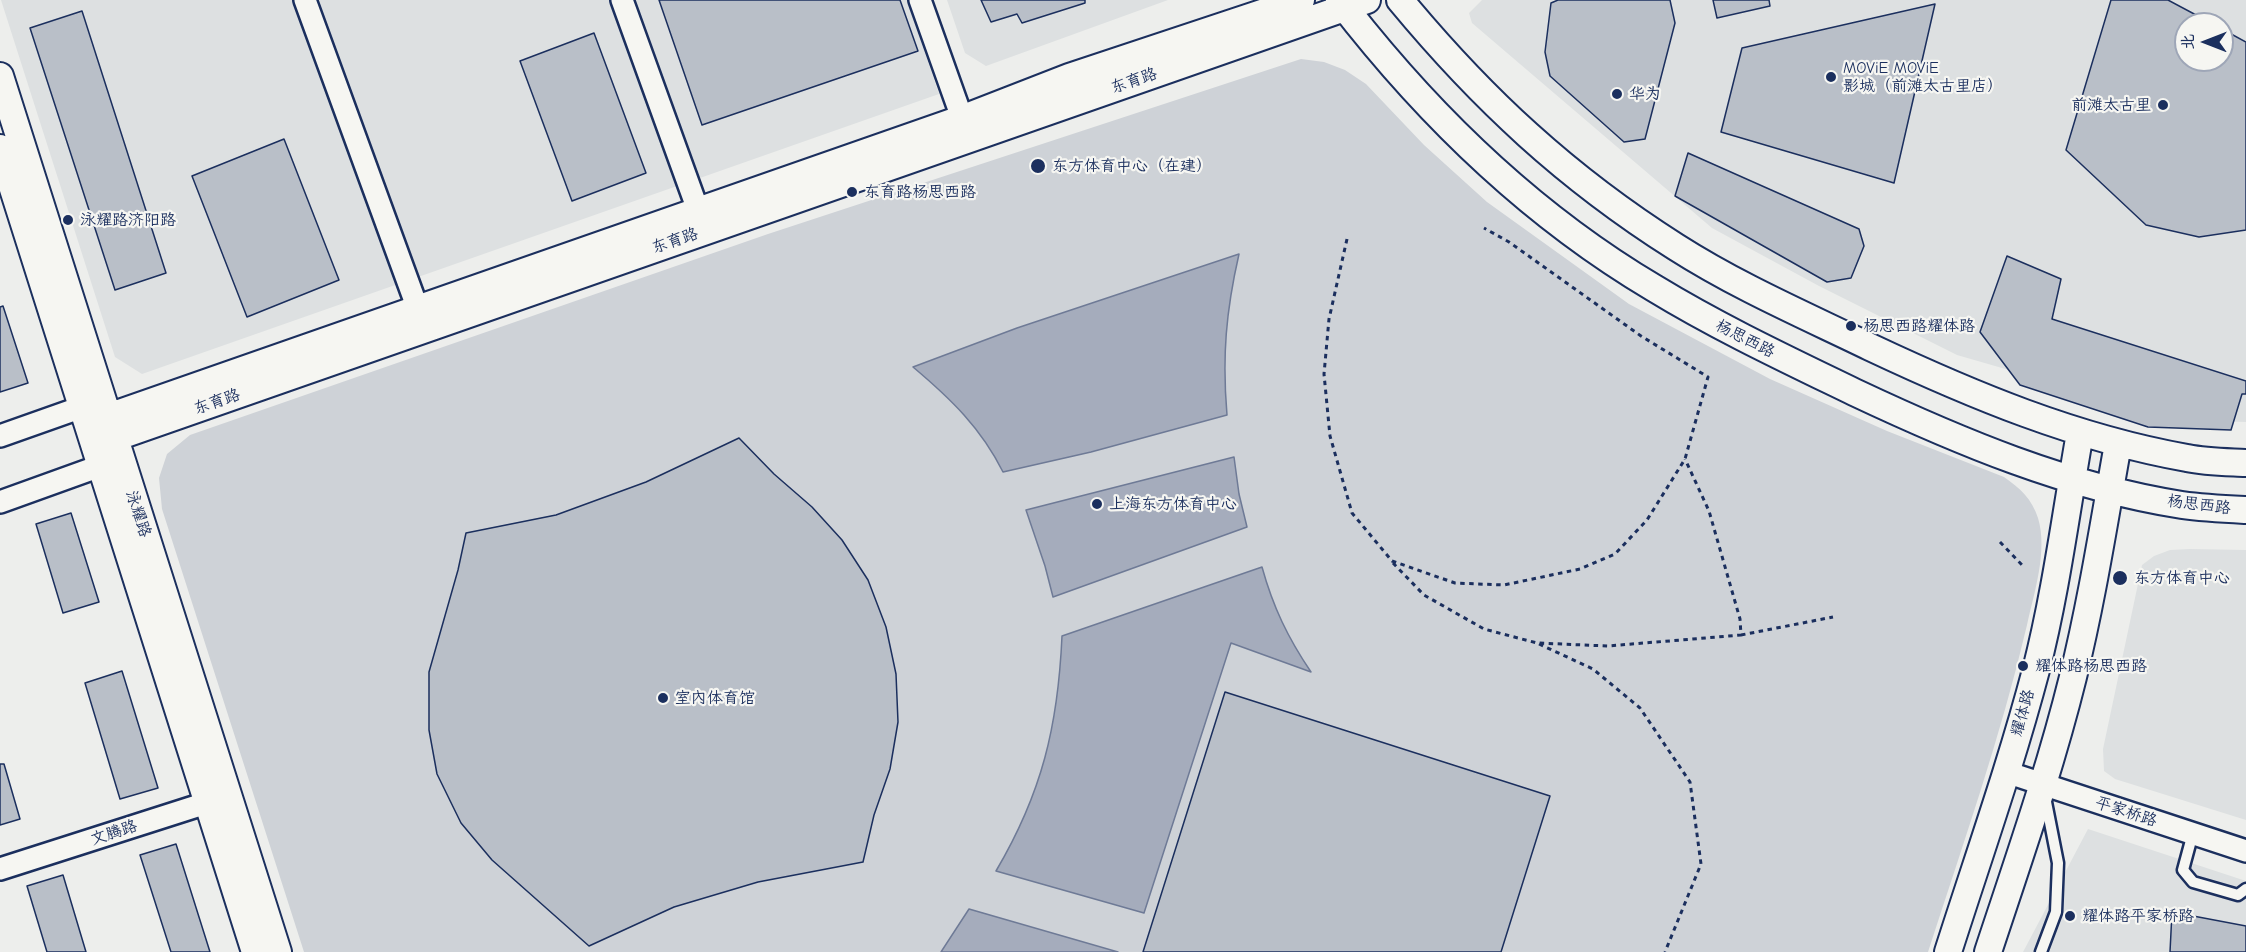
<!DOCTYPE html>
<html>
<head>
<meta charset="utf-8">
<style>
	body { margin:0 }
	#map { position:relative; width:2246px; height:952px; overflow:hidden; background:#edeeec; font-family:"Comic Neue","LXGW WenKai TC",sans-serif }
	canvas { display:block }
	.north { position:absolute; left:2174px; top:12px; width:60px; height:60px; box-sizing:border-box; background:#f6f6f2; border:2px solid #9ea6b7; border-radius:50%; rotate:270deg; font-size:16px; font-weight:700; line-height:24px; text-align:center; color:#1b2f5e }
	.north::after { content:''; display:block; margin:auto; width:21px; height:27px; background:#1b2f5e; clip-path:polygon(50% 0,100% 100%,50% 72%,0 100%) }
</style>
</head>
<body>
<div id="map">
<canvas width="2246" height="952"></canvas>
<div class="north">北</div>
</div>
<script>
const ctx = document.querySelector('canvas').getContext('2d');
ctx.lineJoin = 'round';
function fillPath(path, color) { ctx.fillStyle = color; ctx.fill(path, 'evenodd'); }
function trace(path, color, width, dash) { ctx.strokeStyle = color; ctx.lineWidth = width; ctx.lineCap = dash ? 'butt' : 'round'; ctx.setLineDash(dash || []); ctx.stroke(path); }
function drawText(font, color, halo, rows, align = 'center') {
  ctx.font = font + ' "Comic Neue","LXGW WenKai TC",sans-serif'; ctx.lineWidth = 4.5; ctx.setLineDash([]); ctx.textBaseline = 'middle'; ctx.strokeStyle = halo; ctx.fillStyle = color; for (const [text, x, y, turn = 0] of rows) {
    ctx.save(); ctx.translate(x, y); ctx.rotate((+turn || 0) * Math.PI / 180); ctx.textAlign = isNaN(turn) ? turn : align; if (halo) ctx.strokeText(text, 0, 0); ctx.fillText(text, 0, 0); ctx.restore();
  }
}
const built = new Path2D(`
	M1,0H907L939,94L142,374L115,357Z
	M947,0H1168L986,66L965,53Z
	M1482,0H2246V422L2211,421L2085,392L1957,355L1819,286L1712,228L1472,23L1469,13ZM2186,24H2222V60H2186Z
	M2190,549L2246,550V820L2115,779L2104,771L2103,749L2142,565L2154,556L2170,550Z
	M2088,829L2246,881V952H2023Z`);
const green = new Path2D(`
	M1301,59L1324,62L1345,70L1366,84L1424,145L1487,202L1629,304L1770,379L1887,431L2004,477C2020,488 2032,499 2038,518C2048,551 2034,593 2027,625C2001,736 1963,844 1928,952H304L162,509L159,478L167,454L190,435L768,234Z`);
const water = new Path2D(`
	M1239,254C1226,311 1222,357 1227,415L1091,452L1003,472C981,428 951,399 913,367L1017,328Z
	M1234,457L1239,494L1247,527L1053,597L1045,566L1026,510Z
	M1262,567C1273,607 1288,638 1311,672L1231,643L1144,913L996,871C1042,793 1058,726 1062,636Z
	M969,909L1118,952H941Z`);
const building = new Path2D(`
	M659,0H900L918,51L702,125Z
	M981,0H1085V3L1022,23L1017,14L991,22Z
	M1558,0H1670L1675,23L1645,139L1624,142L1550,76L1545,52L1551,3Z
	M1713,0H1769L1770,6L1717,18Z
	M2111,0H2168L2213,24H2186V60H2222V29L2246,42V230L2199,237L2146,225L2066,150Z
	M1935,4L1894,183L1721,132L1742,48Z
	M82,11L166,273L115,290L30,28Z
	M594,33L646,173L572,201L520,61Z
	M284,139L339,280L247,317L192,176Z
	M1688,153L1859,229L1864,246L1851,278L1827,282L1675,196Z
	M2007,256L2061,279L2052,319L2246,381V394H2242L2231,430L2148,427L2020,385L1980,332Z
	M3,306L28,383L0,392V307Z
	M739,438L774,474L812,507L842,540L868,580L886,627L896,674L898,722L890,769L874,815L863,862L758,882L674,907L589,946L492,860L461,823L437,774L429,730V672L458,570L466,533L556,515L646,482Z
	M71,513L99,602L63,613L36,524Z
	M122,671L158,788L120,799L85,683Z
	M1225,692L1550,796L1501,952H1143Z
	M0,764H4L20,819L0,825Z
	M176,844L210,952H171L140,855Z
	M63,875L86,952H47L27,886Z
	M2172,912L2246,926V952H2170Z`);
const path = new Path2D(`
	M1347,239L1329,319L1324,374L1330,436L1352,513L1392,561L1455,583L1504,585L1580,569L1615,554L1647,520L1685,459L1708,377L1641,336L1509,242L1484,228
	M2000,542L2023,566
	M1393,563L1424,595L1484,629L1537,643L1608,646L1741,635L1740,619L1709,511L1685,459
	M1741,635L1833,617
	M1539,644L1593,669L1640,708L1690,782L1701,864L1665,952`);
const service = new Path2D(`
	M2193,833L2183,870L2193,882L2238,895L2246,889
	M2041,952L2056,912L2058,863L2045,797`);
const minor = new Path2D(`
	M305,0L423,323
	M622,0L703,224
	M920,0L967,132
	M0,436L82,407
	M0,502L100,466
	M2006,772L2246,851
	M0,869L222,798`);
const tertiary = new Path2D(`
	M1339,0C1426,113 1531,215 1654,288C1718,327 1786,359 1854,392C1958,441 2067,487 2182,505C2203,508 2225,509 2246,510
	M1400,0C1482,99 1567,178 1676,247C1737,286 1804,315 1870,347C1972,395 2075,438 2187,458C2206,462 2226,462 2246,463
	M0,76L278,952
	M0,148L255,952
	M82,407L108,417L961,119L1069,77L1301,0
	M100,466L114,438L1367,0
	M1948,952C1978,858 2011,765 2036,670C2056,592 2066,512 2080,433
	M1988,952C2018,861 2050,770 2073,677C2092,600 2104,522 2118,444`);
const markers = [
	[1831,77,6,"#1b2f5e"],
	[1617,94,6,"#1b2f5e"],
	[2163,105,6,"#1b2f5e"],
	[1038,166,8,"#1b2f5e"],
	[852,192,6,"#1b2f5e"],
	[68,220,6,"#1b2f5e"],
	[1851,326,6,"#1b2f5e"],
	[1097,504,6,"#1b2f5e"],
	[2120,578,8,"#1b2f5e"],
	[2023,666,6,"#1b2f5e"],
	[663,698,6,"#1b2f5e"],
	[2070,916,6,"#1b2f5e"]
];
const poiNames = [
	["MOViE MOViE",1843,68],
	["影城（前滩太古里店）",1843,86],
	["华为",1629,94],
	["前滩太古里",2151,105,"right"],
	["东方体育中心（在建）",1052,166],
	["东育路杨思西路",864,192],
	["泳耀路济阳路",80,220],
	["杨思西路耀体路",1863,326],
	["上海东方体育中心",1109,504],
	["东方体育中心",2134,578],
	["耀体路杨思西路",2035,666],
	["室内体育馆",675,698],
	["耀体路平家桥路",2082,916]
];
const streetNames = [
	["东育路",1134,81,-19],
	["东育路",675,241,-19],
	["杨思西路",1745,339,27],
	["东育路",217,402,-19],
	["杨思西路",2199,505,7],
	["泳耀路",138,514,72],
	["耀体路",2023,713,-74],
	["平家桥路",2126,812,18],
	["文腾路",114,833,-18]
];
fillPath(built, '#dde0e1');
fillPath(green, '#ced2d7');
fillPath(water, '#a5acbc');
trace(water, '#6e7a96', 1.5);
fillPath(building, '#b9bfc8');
trace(building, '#1b2f5e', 1.5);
trace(service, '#1b2f5e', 15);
trace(minor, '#1b2f5e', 26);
trace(tertiary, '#1b2f5e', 30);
trace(path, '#1b2f5e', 3, [4.5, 4.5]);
trace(service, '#f6f6f2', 10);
trace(minor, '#f6f6f2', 21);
trace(tertiary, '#f6f6f2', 26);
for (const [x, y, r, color] of markers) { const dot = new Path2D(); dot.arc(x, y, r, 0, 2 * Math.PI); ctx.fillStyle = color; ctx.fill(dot); trace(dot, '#f6f6f2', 2); }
drawText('16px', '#1b2f5e', '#f6f6f2', poiNames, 'left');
drawText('16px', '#1b2f5e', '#f6f6f2', streetNames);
</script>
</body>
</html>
